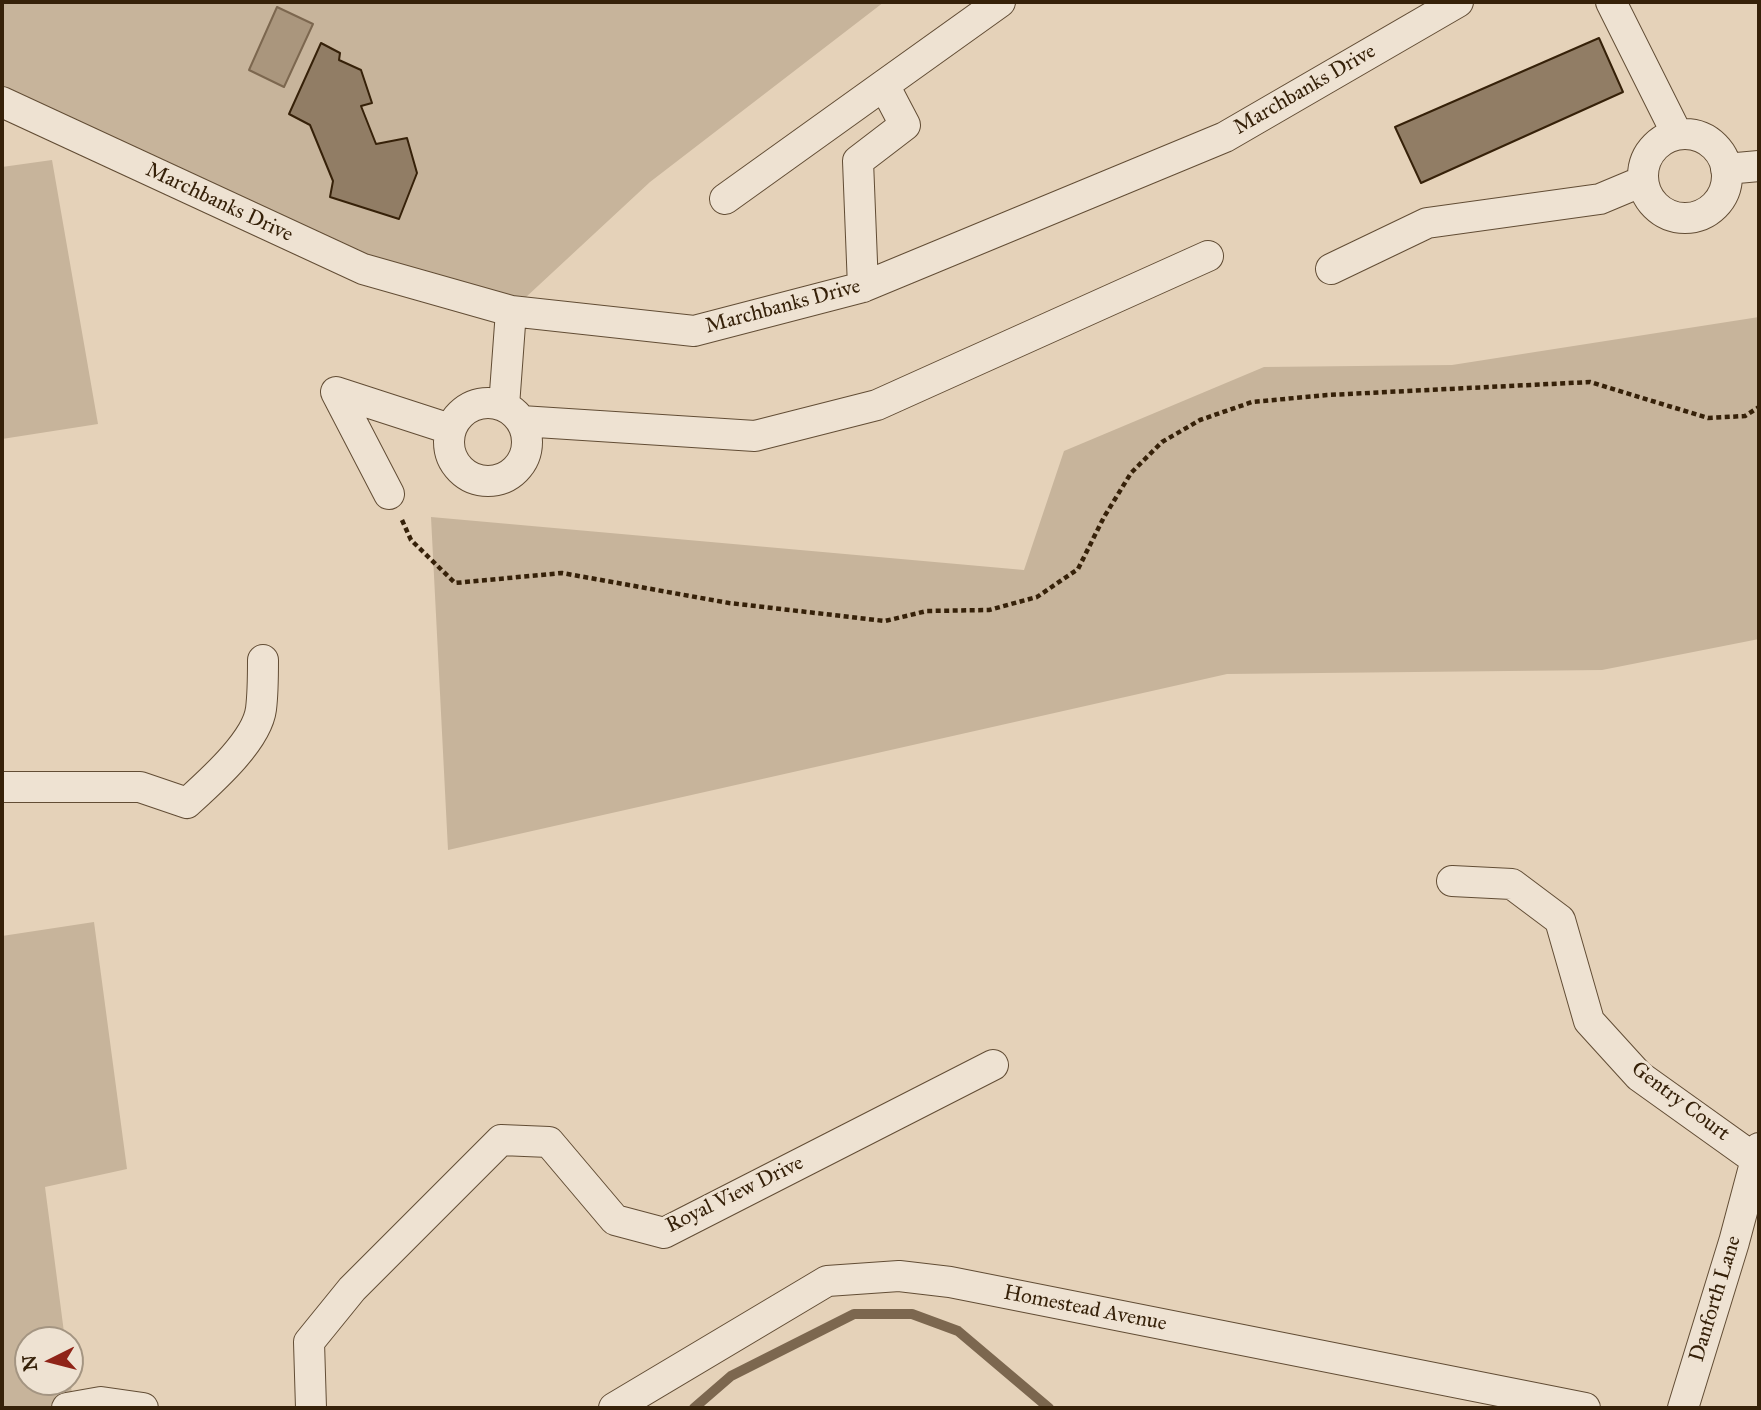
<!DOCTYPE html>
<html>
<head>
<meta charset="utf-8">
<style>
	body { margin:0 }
	#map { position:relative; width:1761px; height:1410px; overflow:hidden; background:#e5d2b9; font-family:"IM FELL Great Primer",serif }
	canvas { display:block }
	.frame { position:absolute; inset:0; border:4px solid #362109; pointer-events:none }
	.north { position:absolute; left:14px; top:1326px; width:70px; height:70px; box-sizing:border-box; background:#eee2d2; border:2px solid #a49582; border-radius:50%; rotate:264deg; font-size:19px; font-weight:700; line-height:28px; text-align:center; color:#362109 }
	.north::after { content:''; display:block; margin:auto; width:24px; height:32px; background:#8f2418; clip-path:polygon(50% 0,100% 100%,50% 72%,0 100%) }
</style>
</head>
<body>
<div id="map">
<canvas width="1761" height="1410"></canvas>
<div class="frame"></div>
<div class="north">N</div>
</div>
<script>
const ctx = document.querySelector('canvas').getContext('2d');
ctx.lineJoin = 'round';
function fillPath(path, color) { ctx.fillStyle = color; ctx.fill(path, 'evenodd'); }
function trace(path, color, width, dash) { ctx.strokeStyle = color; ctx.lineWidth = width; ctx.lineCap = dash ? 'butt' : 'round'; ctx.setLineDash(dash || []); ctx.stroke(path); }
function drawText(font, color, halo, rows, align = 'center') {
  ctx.font = font + ' "IM FELL Great Primer",serif'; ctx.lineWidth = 6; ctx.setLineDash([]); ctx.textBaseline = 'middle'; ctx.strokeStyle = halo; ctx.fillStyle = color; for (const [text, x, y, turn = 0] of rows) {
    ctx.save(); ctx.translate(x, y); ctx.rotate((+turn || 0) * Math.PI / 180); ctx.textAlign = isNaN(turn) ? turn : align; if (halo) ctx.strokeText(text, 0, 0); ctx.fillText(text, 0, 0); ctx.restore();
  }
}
const green = new Path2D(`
	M2,2H884L650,182L511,311L363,269L2,102Z
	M52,160L98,424L2,439V167Z
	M1759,317V639L1602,670L1227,674L448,850L431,517L1024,570L1064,451L1264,367L1452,365Z
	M94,922L127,1169L45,1187L65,1340H28V1382H70V1380L74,1407L2,1408V936Z`);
const water = new Path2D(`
	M277,7L313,24L284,87L249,70Z`);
const stream = new Path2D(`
	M694,1408L731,1376L854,1314H912L958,1331L1049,1408`);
const building = new Path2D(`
	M1599,38L1623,92L1421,183L1395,127Z
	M321,43L340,53L339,60L361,70L372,103L361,106L376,144L407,138L417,173L399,219L330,197L333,181L310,125L289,114Z`);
const path = new Path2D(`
	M402,520L411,540L455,583L562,573L729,603L885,621L927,611L989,610L1037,597L1078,569L1104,517L1131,473L1162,442L1200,420L1252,402L1327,395L1590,382L1708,418L1745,416L1759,407`);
const minor = new Path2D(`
	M1611,2L1677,134
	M2,102L363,269L511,311L694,331L863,287L1225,137L1458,2
	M1643 176a42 42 0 1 1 84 0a42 42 0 1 1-84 0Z
	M1726,169L1759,166
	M725,199L884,85
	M1331,269L1427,223L1600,199L1643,181
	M863,287L858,161L905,125L884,85L1000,2
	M449 442a39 39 0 1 1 78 0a39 39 0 1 1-78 0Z
	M504,406L511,311
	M521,421L755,436L877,405L1208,256
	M389,494L336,392L450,429
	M2,787H140L187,803C210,782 257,741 261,709C263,693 263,676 263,660
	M1452,881L1512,884L1560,920L1589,1021L1639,1076L1755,1159
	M67,1408L101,1402L143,1408
	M311,1408L309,1342L352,1289L501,1140L549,1142L615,1220L664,1233L993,1065
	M614,1408L827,1281L899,1276L950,1282L1585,1408
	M1683,1408L1734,1242L1759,1148`);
const streetNames = [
	["Marchbanks Drive",1305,90,-30],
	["Marchbanks Drive",219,203,25],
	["Marchbanks Drive",783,307,-15],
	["Gentry Court",1680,1102,37],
	["Royal View Drive",735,1195,-26],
	["Danforth Lane",1716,1299,-73],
	["Homestead Avenue",1085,1309,11]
];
fillPath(green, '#c7b49b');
fillPath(water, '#aa967d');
trace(water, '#7c674f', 2);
trace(stream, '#7c674f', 10);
fillPath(building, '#917d65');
trace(building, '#362109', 2);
trace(minor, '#624d35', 32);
trace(path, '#362109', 4.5, [5, 3.5]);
trace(minor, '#eee2d2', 30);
drawText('21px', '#362109', '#eee2d2', streetNames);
</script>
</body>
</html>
